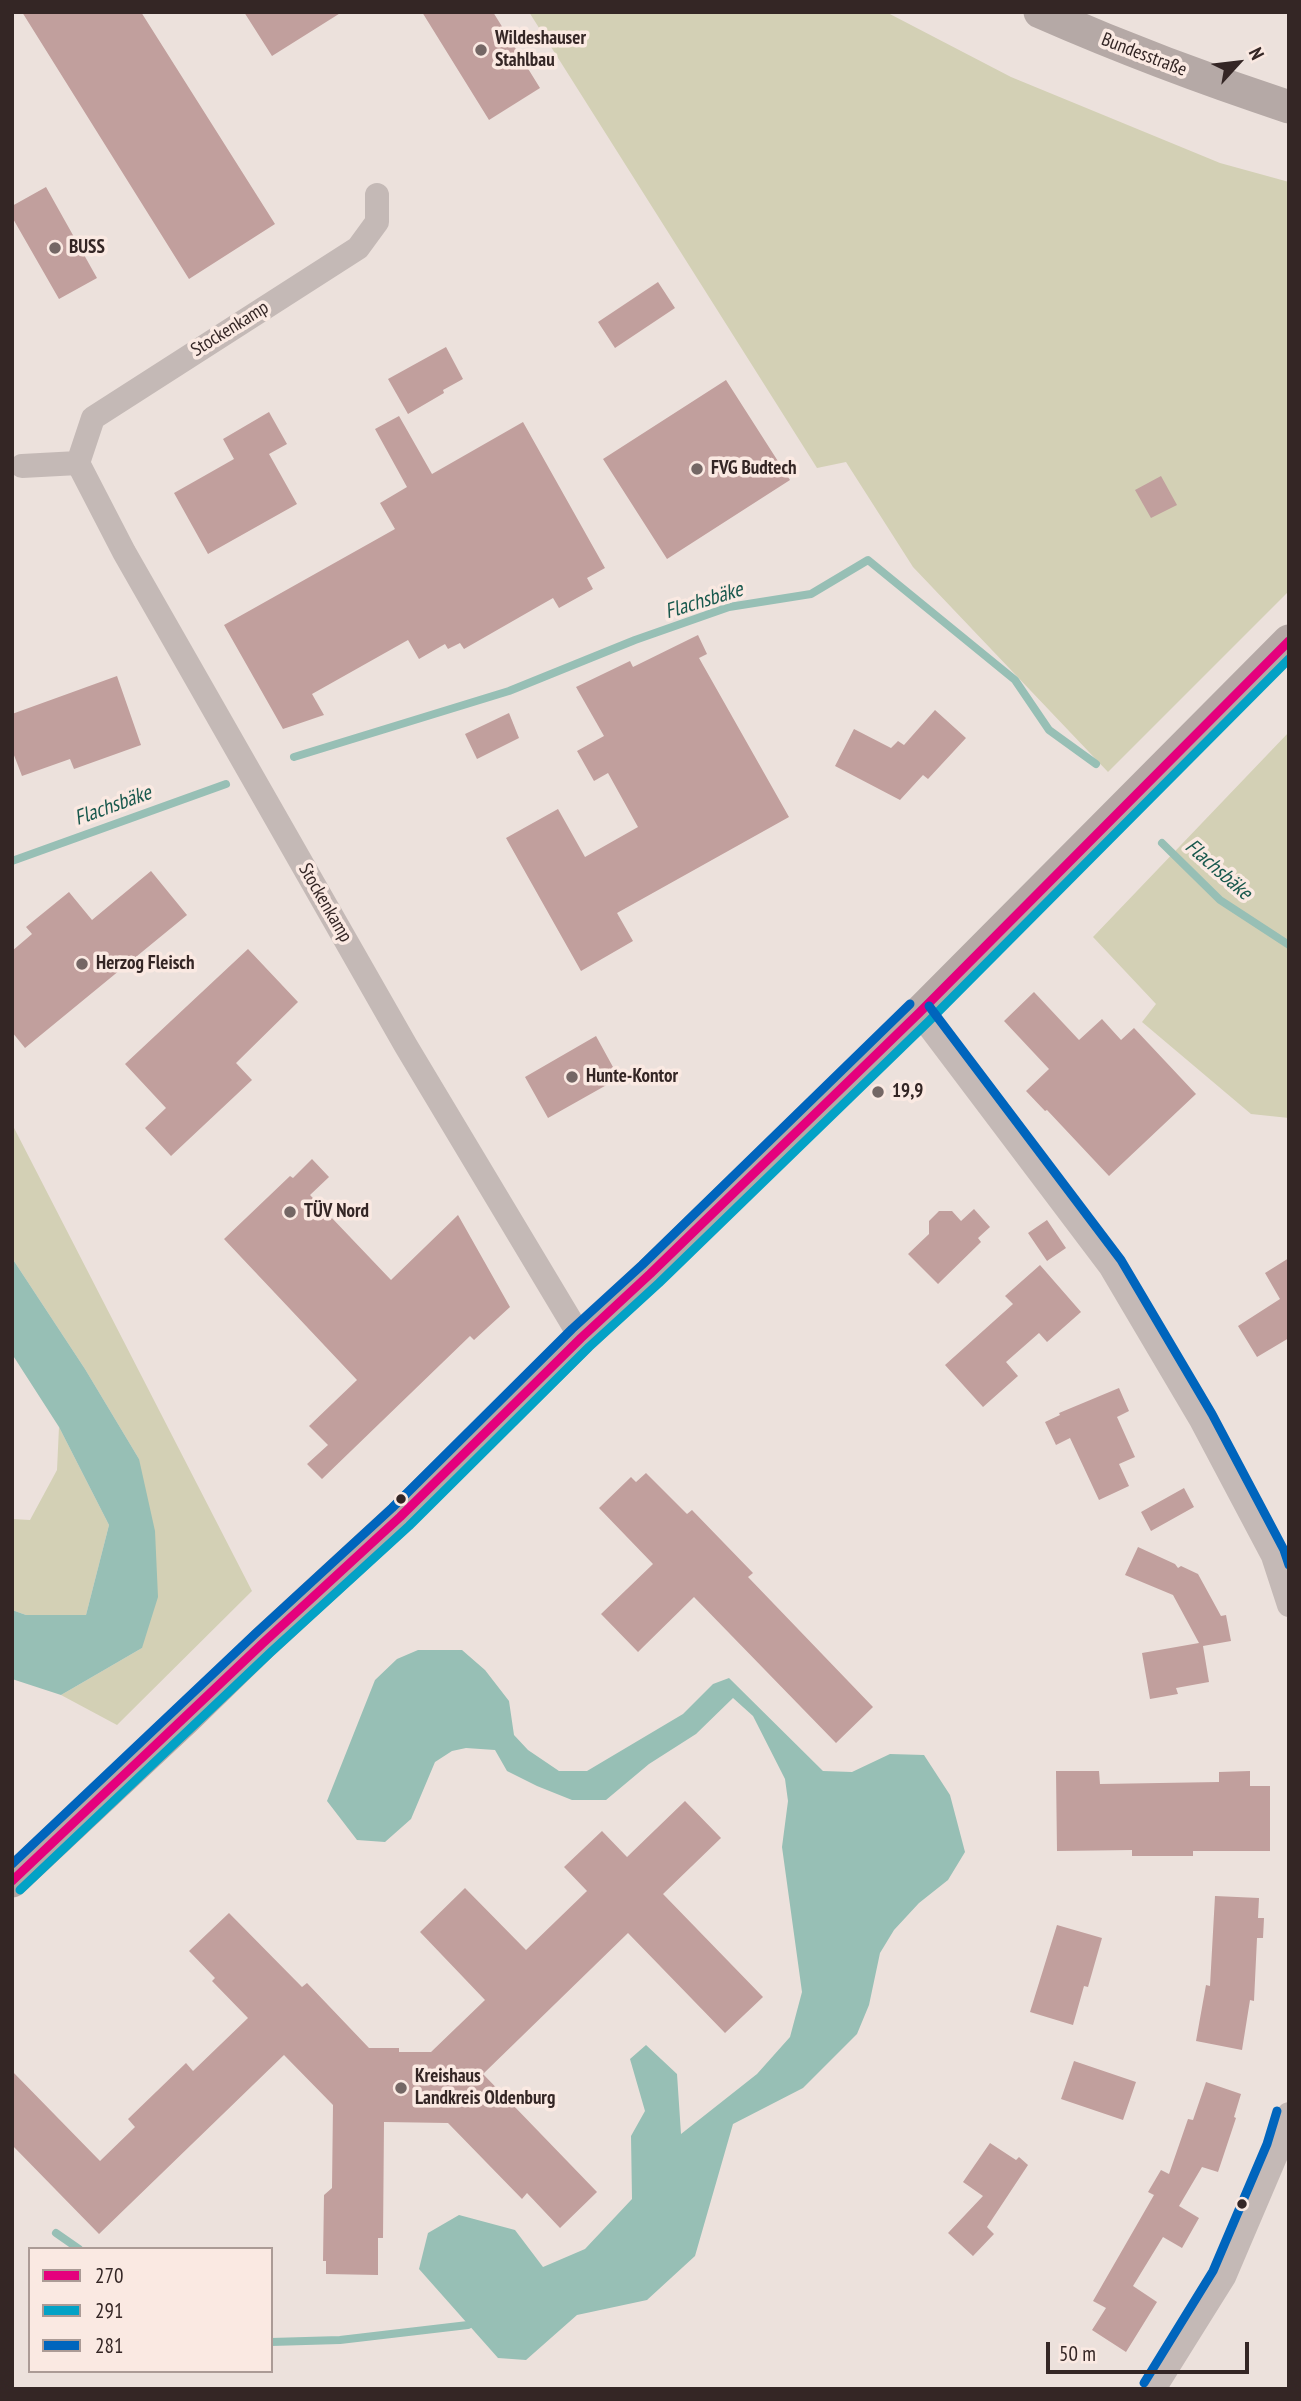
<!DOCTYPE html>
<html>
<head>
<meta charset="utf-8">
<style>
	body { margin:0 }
	#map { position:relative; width:1301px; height:2401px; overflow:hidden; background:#ece1dc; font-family:"PT Sans Narrow",sans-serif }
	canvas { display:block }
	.frame { position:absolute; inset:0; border:14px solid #342625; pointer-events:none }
	.legend { position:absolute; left:28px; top:2247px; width:245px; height:126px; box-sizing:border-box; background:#fae9e2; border:2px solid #ab9b96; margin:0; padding:9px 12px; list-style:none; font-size:21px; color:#342625 }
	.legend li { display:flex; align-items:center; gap:14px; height:35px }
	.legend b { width:35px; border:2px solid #ab9b96 }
	.north { position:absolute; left:1203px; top:28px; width:70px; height:70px; -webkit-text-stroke:5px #fae9e2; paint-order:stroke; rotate:63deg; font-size:19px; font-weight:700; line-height:28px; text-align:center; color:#342625 }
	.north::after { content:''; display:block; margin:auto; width:24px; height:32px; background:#342625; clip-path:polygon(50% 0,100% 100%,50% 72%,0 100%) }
	.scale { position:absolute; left:1046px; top:2342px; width:203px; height:32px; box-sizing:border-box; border:4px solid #342625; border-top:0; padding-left:9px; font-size:21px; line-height:24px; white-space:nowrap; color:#342625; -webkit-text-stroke:5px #fae9e2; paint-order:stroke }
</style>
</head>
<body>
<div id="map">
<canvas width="1301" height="2401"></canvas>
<div class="frame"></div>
<ul class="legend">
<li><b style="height:9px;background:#e5007d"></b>270</li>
<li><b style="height:9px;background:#03a2c6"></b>291</li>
<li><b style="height:9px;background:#0065bd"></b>281</li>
</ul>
<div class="north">N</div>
<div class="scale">50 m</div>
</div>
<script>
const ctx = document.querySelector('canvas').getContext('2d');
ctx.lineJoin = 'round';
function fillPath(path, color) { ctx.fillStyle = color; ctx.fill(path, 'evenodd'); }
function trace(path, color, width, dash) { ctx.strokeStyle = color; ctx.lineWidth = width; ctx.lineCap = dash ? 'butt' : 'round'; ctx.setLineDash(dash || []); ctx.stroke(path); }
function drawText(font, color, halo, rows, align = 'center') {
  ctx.font = font + ' "PT Sans Narrow",sans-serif'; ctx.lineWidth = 7; ctx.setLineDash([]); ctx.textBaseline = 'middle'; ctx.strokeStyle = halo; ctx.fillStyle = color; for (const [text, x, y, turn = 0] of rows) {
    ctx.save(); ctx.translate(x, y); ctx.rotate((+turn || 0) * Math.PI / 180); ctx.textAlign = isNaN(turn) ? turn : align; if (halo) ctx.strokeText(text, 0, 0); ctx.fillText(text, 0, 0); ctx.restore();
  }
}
const green = new Path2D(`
	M529,12H886L1011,77L1220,163L1289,182V591L1108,772L913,567L846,462L817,468Z
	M1289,732V1118L1251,1114L1142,1022L1156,1004L1093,937Z
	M12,1124L252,1591L117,1725L61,1695L142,1648L139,1459L85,1369L12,1258Z
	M59,1427L109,1525L86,1615H26L12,1610V1519L30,1520L57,1470Z`);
const water = new Path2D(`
	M12,1258L85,1369L139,1459L155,1531L158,1597L142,1648L61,1695L12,1679V1610L26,1615H86L109,1525L59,1427L12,1354Z
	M418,1650H462L485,1670L509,1701L514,1735L528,1750L559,1771H587L683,1714L713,1684L729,1678L823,1771L852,1772L890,1754L924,1755L950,1795L965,1852L948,1880L919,1903L894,1930L880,1953L869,2005L857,2034L803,2088L733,2124L695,2256L647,2300L577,2315L526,2360L498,2358L419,2269L428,2233L459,2215L515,2230L543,2267L585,2249L632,2199L631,2136L645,2111L630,2059L646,2045L677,2074L681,2134L757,2074L790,2037L802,1992L782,1847L788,1801L785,1779L753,1716L733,1698L696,1734L649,1764L606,1800H572L537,1786L507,1771L495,1750L466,1748L452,1751L435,1762L411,1819L385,1842L357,1840L327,1801L375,1680L397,1659Z`);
const stream = new Path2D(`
	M294,757L509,691L635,640L729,607L811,594L868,560L1015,680L1049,730L1096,764
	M1162,843L1220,900L1289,945
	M12,861L226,784
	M56,2233L79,2249
	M271,2342L340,2340L468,2325`);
const building = new Path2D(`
	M22,12H141L275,224L189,279Z
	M244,12H342L272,56Z
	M422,12H493L540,88L489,120Z
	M46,187L97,278L59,299L12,217V206Z
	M658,282L675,308L615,348L598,322Z
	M446,347L463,379L443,390L444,393L408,414L388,379Z
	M726,380L790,480L667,559L603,459Z
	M269,412L287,444L269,454L297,504L208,554L174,493L234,459L223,439Z
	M399,416L432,474L523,422L605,568L587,578L593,589L559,608L553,598L464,649L460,643L448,649L445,644L419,659L408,640L312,694L324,715L283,729L224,625L395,529L380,503L407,487L375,429Z
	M1161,476L1177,505L1151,518L1135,490Z
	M698,635L707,654L699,658L789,817L617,913L633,941L581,971L506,838L558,809L585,857L638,827L608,773L594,781L577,751L604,736L576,687L630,661L633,667Z
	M117,676L141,745L74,769L70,759L22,776L12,750V714Z
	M935,710L966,738L928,779L923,775L900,800L835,766L854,729L891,748L898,741L904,745Z
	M509,713L519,738L477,759L465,734Z
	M151,871L187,915L25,1048L12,1032V951L32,934L26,927L69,892L92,920Z
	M248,949L298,1002L236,1063L252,1080L171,1156L145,1128L166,1108L125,1064Z
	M1034,992L1079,1040L1102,1019L1121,1040L1134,1028L1196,1094L1109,1176L1047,1110L1045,1111L1026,1091L1049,1069L1004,1021Z
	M596,1036L619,1078L548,1118L525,1077Z
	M312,1159L329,1177L310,1195L391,1280L458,1215L510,1307L474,1340L470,1336L322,1479L307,1464L328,1445L309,1426L357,1380L224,1239L290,1176L293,1178Z
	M974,1209L990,1227L978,1238L981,1242L938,1284L908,1254L929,1234V1221L939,1211H952L961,1221Z
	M1047,1220L1066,1248L1047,1261L1028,1233Z
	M1289,1258V1338L1257,1357L1238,1326L1280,1299L1265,1273Z
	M1040,1265L1081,1312L1047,1342L1039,1333L1006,1362L1018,1376L983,1407L945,1365L1013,1304L1005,1296Z
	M1119,1388L1129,1411L1117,1417L1135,1457L1119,1464L1129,1486L1099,1500L1070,1438L1056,1445L1045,1422L1060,1415L1059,1413Z
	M646,1473L687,1514L692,1510L753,1573L748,1577L873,1707L836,1743L694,1597L638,1652L601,1614L653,1564L599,1508L631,1477L636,1482Z
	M1184,1488L1194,1507L1151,1531L1141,1512Z
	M1138,1547L1175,1564L1178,1568L1181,1566L1198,1574L1221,1616L1226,1615L1231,1641L1203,1646L1209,1682L1176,1688L1178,1694L1150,1699L1142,1653L1199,1643L1173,1595L1125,1575Z
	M1056,1771H1099L1100,1784L1219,1782V1772L1250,1771V1786H1270V1851H1193V1856H1132V1850L1057,1851Z
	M685,1801L721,1838L663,1894L763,1997L725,2033L628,1933L483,2074L597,2192L560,2228L527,2193L522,2199L448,2123L384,2122L383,2238H378V2275L326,2274V2261H323L324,2195L332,2188L333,2105L284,2055L99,2234L12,2145V2071L100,2161L135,2127L128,2119L186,2063L193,2071L248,2018L212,1981L215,1978L189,1951L229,1913L302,1987L307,1983L369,2048H399V2052H431L485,2000L420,1932L465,1888L526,1950L587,1891L564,1867L602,1831L627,1857Z
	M1215,1896L1259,1898L1258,1918H1264L1263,1938H1257L1254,2001L1250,2000L1242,2050L1196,2041L1206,1985L1210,1986Z
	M1057,1925L1102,1938L1088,1987L1084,1986L1073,2025L1030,2012Z
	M1074,2061L1136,2082L1123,2120L1061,2099Z
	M1206,2082L1241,2094L1234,2117L1236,2118L1218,2172L1202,2167L1179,2206L1199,2218L1182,2248L1163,2237L1133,2286L1157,2302L1126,2352L1092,2330L1106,2308L1093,2301L1154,2195L1148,2192L1161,2170L1169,2174L1188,2119L1193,2120Z
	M990,2143L1016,2160L1019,2157L1028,2165L987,2227L994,2234L973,2256L948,2233L983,2196L963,2182Z`);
const street = new Path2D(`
	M78,463L93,418L358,248L377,222V195
	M22,466L78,463L124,552L406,1046L581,1338
	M919,1013L1110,1266L1201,1420L1273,1556L1289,1605
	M1154,2389L1224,2277L1279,2148L1289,2114`);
const secondary = new Path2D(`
	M1040,12C1122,48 1204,79 1289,107
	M12,1881L185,1719L263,1643L400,1517L581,1338L650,1274L919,1013L1289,641`);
const bus1 = new Path2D(`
	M12,1881L263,1643L400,1517L581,1338L650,1274L919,1013L1289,641`);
const bus2 = new Path2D(`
	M20,1890L271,1652L409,1526L589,1347L659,1283L928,1022L1289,659`);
const bus3 = new Path2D(`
	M929,1006L1121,1260L1212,1414L1284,1550L1289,1565
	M12,1864L255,1634L392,1508L572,1329L642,1265L910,1004
	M1144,2383L1213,2271L1267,2144L1277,2111`);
const markers = [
	[481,50,7,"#746765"],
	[55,248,7,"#746765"],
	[697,469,7,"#746765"],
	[82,964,7,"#746765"],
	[572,1077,7,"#746765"],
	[878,1092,7,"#746765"],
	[290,1212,7,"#746765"],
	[401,1499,6,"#342625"],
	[401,2088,7,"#746765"],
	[1242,2204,6,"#342625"]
];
const poiNames = [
	["Wildeshauser",495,39],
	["Stahlbau",495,61],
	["BUSS",69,248],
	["FVG Budtech",711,469],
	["Herzog Fleisch",96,964],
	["Hunte-Kontor",586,1077],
	["19,9",892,1092],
	["TÜV Nord",304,1212],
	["Kreishaus",415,2077],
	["Landkreis Oldenburg",415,2099]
];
const streetNames = [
	["Bundesstraße",1144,55,21],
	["Stockenkamp",230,329,-32],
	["Stockenkamp",325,903,60]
];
const waterNames = [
	["Flachsbäke",704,601,-17],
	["Flachsbäke",113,806,-20],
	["Flachsbäke",1218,870,41]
];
fillPath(green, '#d3d0b5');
fillPath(water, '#97bfb5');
trace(stream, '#97bfb5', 8);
fillPath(building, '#c19f9d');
trace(street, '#c4b9b6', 24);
trace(secondary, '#b5a9a6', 33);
trace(bus1, '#e5007d', 9);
trace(bus2, '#03a2c6', 9);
trace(bus3, '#0065bd', 9);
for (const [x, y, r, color] of markers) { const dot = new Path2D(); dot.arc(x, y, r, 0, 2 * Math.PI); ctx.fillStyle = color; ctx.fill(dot); trace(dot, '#fae9e2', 2.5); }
drawText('bold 19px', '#342625', '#fae9e2', poiNames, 'left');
drawText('19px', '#342625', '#fae9e2', streetNames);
drawText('italic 21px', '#18584d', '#fae9e2', waterNames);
</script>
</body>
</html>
